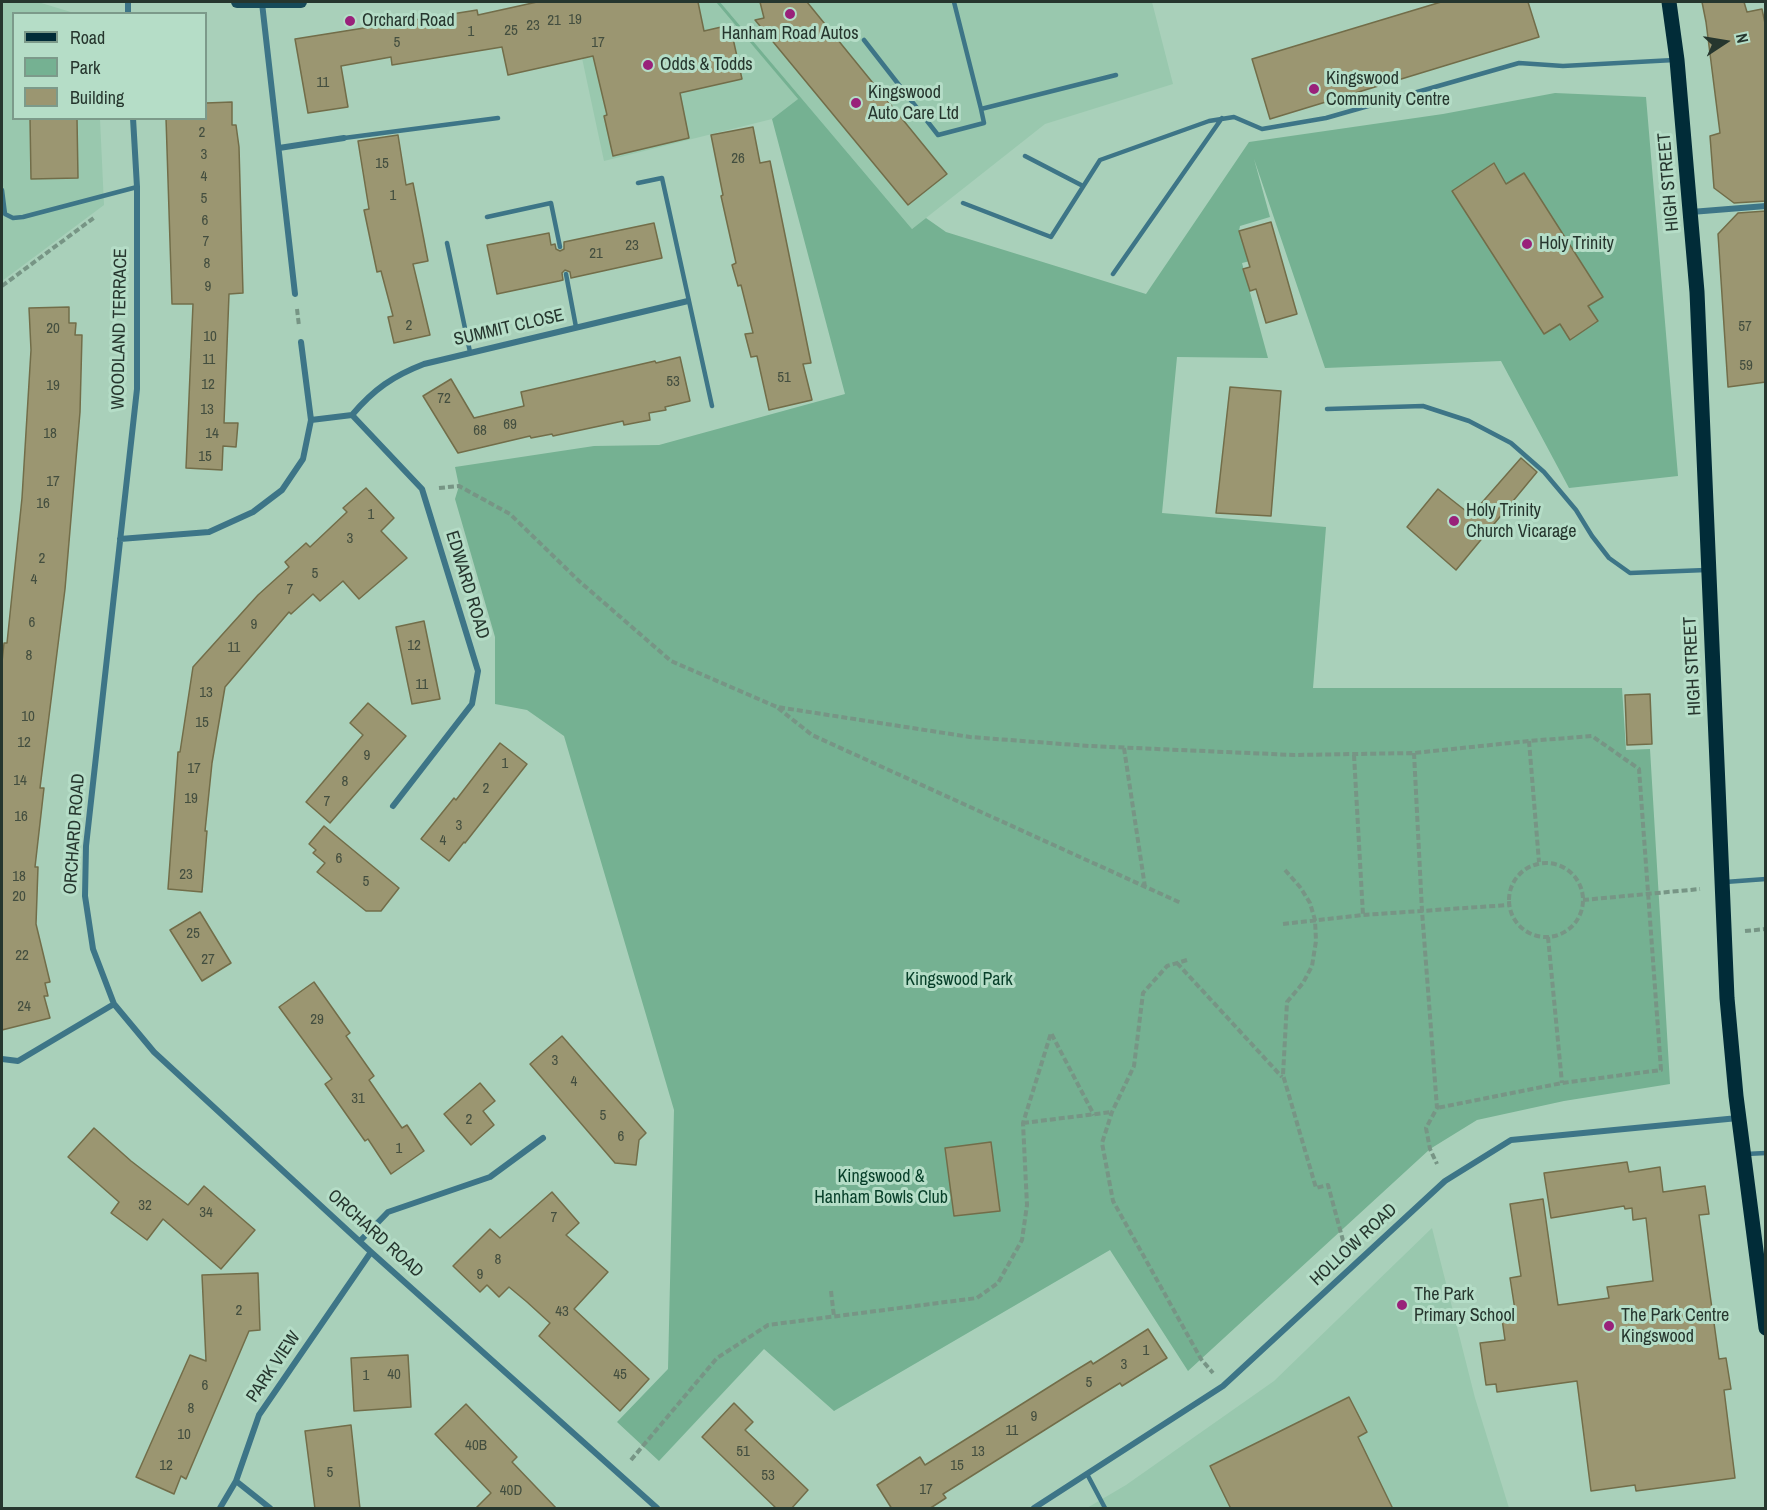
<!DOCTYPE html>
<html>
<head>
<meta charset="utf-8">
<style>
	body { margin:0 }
	#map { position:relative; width:1767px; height:1510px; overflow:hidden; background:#a9d0ba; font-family:"Archivo Narrow",sans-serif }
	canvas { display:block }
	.frame { position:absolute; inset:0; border:3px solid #26362e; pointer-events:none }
	.legend { position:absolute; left:12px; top:12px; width:195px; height:108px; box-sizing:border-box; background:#b5ddc7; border:2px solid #7c9a8a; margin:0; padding:8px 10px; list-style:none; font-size:18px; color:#26362e }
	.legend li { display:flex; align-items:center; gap:12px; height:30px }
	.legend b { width:30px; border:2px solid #7c9a8a }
	.north { position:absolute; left:1695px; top:12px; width:60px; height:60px; -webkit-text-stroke:4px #b5ddc7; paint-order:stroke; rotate:78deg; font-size:16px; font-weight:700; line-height:24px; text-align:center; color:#26362e }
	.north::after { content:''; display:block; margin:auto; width:21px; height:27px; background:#26362e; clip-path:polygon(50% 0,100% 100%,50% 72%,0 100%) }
</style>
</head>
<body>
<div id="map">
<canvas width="1767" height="1510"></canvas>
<div class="frame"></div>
<ul class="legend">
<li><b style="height:8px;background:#012c38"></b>Road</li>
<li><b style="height:16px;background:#75b192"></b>Park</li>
<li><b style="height:16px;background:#9b9671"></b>Building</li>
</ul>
<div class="north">N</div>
</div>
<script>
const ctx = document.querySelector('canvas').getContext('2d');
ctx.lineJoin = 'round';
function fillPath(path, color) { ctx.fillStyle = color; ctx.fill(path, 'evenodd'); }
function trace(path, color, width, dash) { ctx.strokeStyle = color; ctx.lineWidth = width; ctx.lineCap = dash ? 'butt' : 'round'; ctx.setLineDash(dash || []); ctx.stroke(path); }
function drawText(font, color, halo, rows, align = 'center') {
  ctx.font = font + ' "Archivo Narrow",sans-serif'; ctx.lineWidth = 6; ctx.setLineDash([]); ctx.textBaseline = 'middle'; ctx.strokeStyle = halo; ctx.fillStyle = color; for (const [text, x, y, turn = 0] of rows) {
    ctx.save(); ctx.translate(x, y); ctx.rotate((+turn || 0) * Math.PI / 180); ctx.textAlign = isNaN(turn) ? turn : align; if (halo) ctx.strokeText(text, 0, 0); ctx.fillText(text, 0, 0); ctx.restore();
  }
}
const built = new Path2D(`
	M2,2H38L74,13L14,14V118L100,119L104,205L2,281Z
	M570,2H718L798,99L772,119L604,161Z
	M720,2H1152L1173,84L1045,124L912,229Z
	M1432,1228L1475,1398L1509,1508H1087L1126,1485L1274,1381Z`);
const green = new Path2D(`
	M716,2H720L912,229L926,218L946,232L1146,294L1249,142L1443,114L1555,93L1646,97L1678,476L1569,488L1501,361L1325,368L1254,159L1270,217L1240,226L1239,231L1250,261L1242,263L1268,358L1177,357L1162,513L1326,527L1313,688H1622L1626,750L1650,749L1670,1084L1564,1101L1477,1120L1430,1149L1188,1371L1110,1250L834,1411L764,1349L659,1461L617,1422L668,1369L674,1110L564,736L527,710L495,704V637L455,499L459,486L455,467L594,446L659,445L845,394L772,119L798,99Z`);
const building = new Path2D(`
	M537,2H698L704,31L730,25L742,79L680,93L689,138L613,156L604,116L607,115L593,56L508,75L502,47L392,65L391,57L341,66L348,107L308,113L295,39L477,10L478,15Z
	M760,2H807L947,174L908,205L755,20L764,18Z
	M1441,2H1528L1539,37L1270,119L1252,59Z
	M1702,2H1744L1747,12L1762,9L1766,28V201L1734,203L1714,188L1710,136L1720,133L1706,22Z
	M232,102V125H236L239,147L243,293L229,294L224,423H238L236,447L223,446L222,470L186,468L193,304H172L166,118H206V103Z
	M30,118H77L78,178L31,179Z
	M753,127L760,163L770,161L811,363L803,364L812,400L769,410L757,356L751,357L745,334L753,333L741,285L738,286L732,265L736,263L721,196L723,195L711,135Z
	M398,135L406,185L413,183L428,261L413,264L430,335L394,343L388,317L393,316L381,271L377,272L364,210L369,209L358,141Z
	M1494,163L1506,184L1524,173L1603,297L1588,306L1598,321L1570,340L1560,324L1544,334L1452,191Z
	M1766,211V382L1728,387L1718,234L1738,213Z
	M1271,222L1297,314L1266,323L1256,289L1250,291L1243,269L1250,267L1239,231Z
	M654,223L662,258L571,278L570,272L565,270L562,273L563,280L559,281L497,294L487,245L549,233L551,245L555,244L556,249L560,251L564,249V242Z
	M69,307V323H76L75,335H82L80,412L65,589L40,788H44L35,867H38L36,924L50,982L45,983L48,996H44L50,1018L2,1030V662L4,643H7L22,498L31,350L29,308Z
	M680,357L690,401L665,407L666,410L649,413L650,420L624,425L623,421L553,436L552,434L531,438L530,436L458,453L423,396L451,379L474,418L524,406L521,392L655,361L656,363Z
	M1230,387L1281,391L1271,516L1216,513Z
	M1521,458L1537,472L1456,570L1407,527L1438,489L1471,515Z
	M366,488L394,518L381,531L407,558L359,599L343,581L320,601L313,594L291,614L289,612L225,687L212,763L205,831H207L202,892L168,889L178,752H180L193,667L258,595L289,567L285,562L306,543L310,547L347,512L343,508Z
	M424,621L440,699L412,704L396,627Z
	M1650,694L1652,744L1627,745L1625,695Z
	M368,703L406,736L330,823L306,802L363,735L350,723Z
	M500,743L527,764L465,843L464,842L449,861L421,839L454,798L456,800Z
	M324,826L399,888L381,911H366L317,872L325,863L313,853L316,850L309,844Z
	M200,912L231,963L202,981L170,930Z
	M314,982L350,1033L346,1036L374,1076L369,1080L402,1128L407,1125L424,1151L391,1174L368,1139L365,1141L325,1084L332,1079L279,1007Z
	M562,1036L646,1133L639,1140L636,1165L615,1163L530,1064Z
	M480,1083L495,1101L483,1111L494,1125L471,1145L444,1114Z
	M94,1128L131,1161L188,1205L204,1186L255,1230L221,1269L163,1219L147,1240L111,1213L119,1202L68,1157Z
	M991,1142L1000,1211L954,1216L945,1148Z
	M1627,1162L1629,1172L1660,1167L1663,1192L1705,1186L1709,1214L1699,1215L1719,1359L1726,1358L1731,1389L1724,1390L1735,1478L1636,1491L1635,1485L1591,1491L1577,1381L1497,1392L1496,1384L1486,1385L1480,1343L1505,1340L1501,1312L1515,1310L1510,1278L1521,1276L1510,1204L1543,1199L1558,1305L1609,1298L1607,1287L1653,1281L1646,1218L1633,1220L1632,1208L1625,1209L1624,1206L1551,1218L1544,1173Z
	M552,1192L579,1223L566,1235L608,1272L574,1309L649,1379L620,1411L539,1336L550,1323L527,1302L509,1287L499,1297L487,1285L480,1292L453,1266L490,1229L500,1238Z
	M258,1273L260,1330L249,1331L186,1479L181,1476L174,1494L136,1477L190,1355L206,1361L202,1275Z
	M1148,1329L1167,1358L1122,1386L1120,1383L1086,1404L943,1494L946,1498L929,1509H892L877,1485L920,1457L925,1465L1068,1375L1091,1361L1093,1364Z
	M408,1355L411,1407L354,1411L351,1358Z
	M1349,1397L1367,1432L1358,1437L1393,1509H1231L1210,1466Z
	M734,1403L753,1422L745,1430L808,1490L791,1509H777L702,1437Z
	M466,1404L517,1457L512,1462L557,1509H475L491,1493L435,1434Z
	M351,1425L360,1509H315L305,1431Z`);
const path = new Path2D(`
	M2,286L95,217
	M297,309L299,326
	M439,488L459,486L510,514L579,581L671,661L777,707L970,737L1089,746L1294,755L1414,753L1529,741L1592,736L1639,769L1661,1070L1562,1083L1437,1108
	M778,708L812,735L1181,903
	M1529,741L1539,862
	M1124,748L1145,887
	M1414,753L1422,911L1437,1108L1426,1128L1430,1149L1437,1164
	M1354,755L1363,915
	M1509 900a37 37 0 1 1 74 0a37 37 0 1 1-74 0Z
	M1285,870L1300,887L1310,903L1315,920L1316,941L1312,966L1303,983L1287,1002L1283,1075L1316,1188L1328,1185L1345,1248
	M1583,900L1700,889
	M1283,924L1363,915L1508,905
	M1745,931L1766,929
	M1548,937L1562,1083
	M1187,960L1167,966L1143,993L1134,1066L1112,1112L1102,1143L1113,1201L1201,1359L1213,1373
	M1177,963L1282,1077
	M1023,1123L1112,1112
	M831,1291L834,1317
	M631,1460L717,1358L768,1325L977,1298L998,1283L1022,1240L1027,1205L1023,1123L1051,1033L1094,1115`);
const service = new Path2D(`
	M954,2L981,109
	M864,40L938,135L984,123L981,109L1116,75
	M344,138L498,118
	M1025,156L1083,186
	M638,183L662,178L712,406
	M2,190L5,214L13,218L23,217L137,187
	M963,203L1051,237L1100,160L1209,121L1234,117L1262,129L1326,118L1519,63L1563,66L1674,60
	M487,217L551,203L560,247
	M447,243L470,352
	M566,274L576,327
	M1113,274L1222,118
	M1327,409L1423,406L1469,421L1511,443L1544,472L1576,510L1592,536L1609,558L1630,573L1706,570
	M1725,882L1766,879
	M1746,1154L1766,1153
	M1087,1474L1105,1508`);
const minor = new Path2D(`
	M128,2V14
	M262,3L295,294
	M133,118L137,187V389L86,846L85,896L93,949L114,1004L154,1052L371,1252L657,1508
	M279,148L344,138
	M1691,212L1766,206
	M352,415C374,389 393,376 424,364L688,301
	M311,420L352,415L422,489L478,671L472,704L393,806
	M120,539L209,532L253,512L282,490L303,459L311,420L301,342
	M2,1059L18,1061L114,1004
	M360,1241L388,1212L490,1177L543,1138
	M236,1481L270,1508
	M220,1508L236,1481L259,1415L371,1252
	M1034,1508L1223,1386L1445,1181L1511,1140L1738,1118`);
const secondary = new Path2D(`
	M237,2H301`);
const primary = new Path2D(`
	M1669,2L1677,60L1697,292L1727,998L1736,1096L1766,1328`);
const markers = [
	[790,14,6,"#99217a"],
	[350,21,6,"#99217a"],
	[648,65,6,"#99217a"],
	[1314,89,6,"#99217a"],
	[856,103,6,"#99217a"],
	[1527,244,6,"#99217a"],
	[1454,521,6,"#99217a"],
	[1402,1305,6,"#99217a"],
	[1609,1326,6,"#99217a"]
];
const numberNames = [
	["19",575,20],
	["21",554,21],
	["23",533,26],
	["25",511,31],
	["1",471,32],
	["5",397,43],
	["17",598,43],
	["11",323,83],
	["2",202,133],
	["3",204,155],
	["26",738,159],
	["15",382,164],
	["4",204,177],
	["1",393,196],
	["5",204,199],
	["6",205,221],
	["7",206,242],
	["23",632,246],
	["21",596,254],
	["8",207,264],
	["9",208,287],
	["2",409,326],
	["57",1745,327],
	["20",53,329],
	["10",210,337],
	["11",209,360],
	["59",1746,366],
	["51",784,378],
	["53",673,382],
	["12",208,385],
	["19",53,386],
	["72",444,399],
	["13",207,410],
	["69",510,425],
	["68",480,431],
	["18",50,434],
	["14",212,434],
	["15",205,457],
	["17",53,482],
	["16",43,504],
	["1",371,515],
	["3",350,539],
	["2",42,559],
	["5",315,574],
	["4",34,580],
	["7",290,590],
	["6",32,623],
	["9",254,625],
	["12",414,646],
	["11",234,648],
	["8",29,656],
	["11",422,685],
	["13",206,693],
	["10",28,717],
	["15",202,723],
	["12",24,743],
	["9",367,756],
	["1",505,764],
	["17",194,769],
	["14",20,781],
	["8",345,782],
	["2",486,789],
	["19",191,799],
	["7",327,802],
	["16",21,817],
	["3",459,826],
	["4",443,841],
	["6",339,859],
	["23",186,875],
	["18",19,877],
	["5",366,882],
	["20",19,897],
	["25",193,934],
	["22",22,956],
	["27",208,960],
	["24",24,1007],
	["29",317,1020],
	["3",555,1061],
	["4",574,1082],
	["31",358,1099],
	["5",603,1116],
	["2",469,1120],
	["6",621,1137],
	["1",399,1149],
	["32",145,1206],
	["34",206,1213],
	["7",554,1218],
	["8",498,1260],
	["9",480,1275],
	["2",239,1311],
	["43",562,1312],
	["1",1146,1351],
	["3",1124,1365],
	["40",394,1375],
	["45",620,1375],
	["1",366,1376],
	["5",1089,1383],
	["6",205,1386],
	["8",191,1409],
	["9",1034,1417],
	["11",1012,1431],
	["10",184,1435],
	["40B",476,1446],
	["51",743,1452],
	["13",978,1452],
	["12",166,1466],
	["15",957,1466],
	["5",330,1473],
	["53",768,1476],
	["17",926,1490],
	["40D",511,1491]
];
const poiNames = [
	["Orchard Road",362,21],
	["Hanham Road Autos",790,34,"center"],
	["Odds & Todds",660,65],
	["Kingswood",1326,79],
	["Community Centre",1326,100],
	["Kingswood",868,93],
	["Auto Care Ltd",868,114],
	["Holy Trinity",1539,244],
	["Holy Trinity",1466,511],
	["Church Vicarage",1466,532],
	["The Park",1414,1295],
	["Primary School",1414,1316],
	["The Park Centre",1621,1316],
	["Kingswood",1621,1337]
];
const streetNames = [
	["HIGH STREET",1669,182,-95],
	["SUMMIT CLOSE",509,328,-13],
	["WOODLAND TERRACE",120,329,-89],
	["EDWARD ROAD",467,585,73],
	["HIGH STREET",1693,666,-93],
	["ORCHARD ROAD",75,834,-86],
	["ORCHARD ROAD",375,1234,42],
	["HOLLOW ROAD",1354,1245,-43],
	["PARK VIEW",274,1367,-56]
];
const parkNames = [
	["Kingswood Park",959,980],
	["Kingswood &",881,1177],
	["Hanham Bowls Club",881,1198]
];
fillPath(built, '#99c8ae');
fillPath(green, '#75b192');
fillPath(building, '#9b9671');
trace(building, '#726d49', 1.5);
trace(path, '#779585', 4, [6, 3]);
trace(service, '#3d7587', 4.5);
trace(minor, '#3d7587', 6);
trace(secondary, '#174a59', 12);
trace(primary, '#012c38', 15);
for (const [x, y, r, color] of markers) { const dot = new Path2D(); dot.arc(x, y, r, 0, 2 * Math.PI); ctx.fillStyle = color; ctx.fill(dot); trace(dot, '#b5ddc7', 2); }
drawText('15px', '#434e3f', null, numberNames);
drawText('18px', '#26362e', '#b5ddc7', poiNames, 'left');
drawText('18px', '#26362e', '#b5ddc7', streetNames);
drawText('18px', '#073f29', '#b5ddc7', parkNames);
</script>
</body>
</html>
